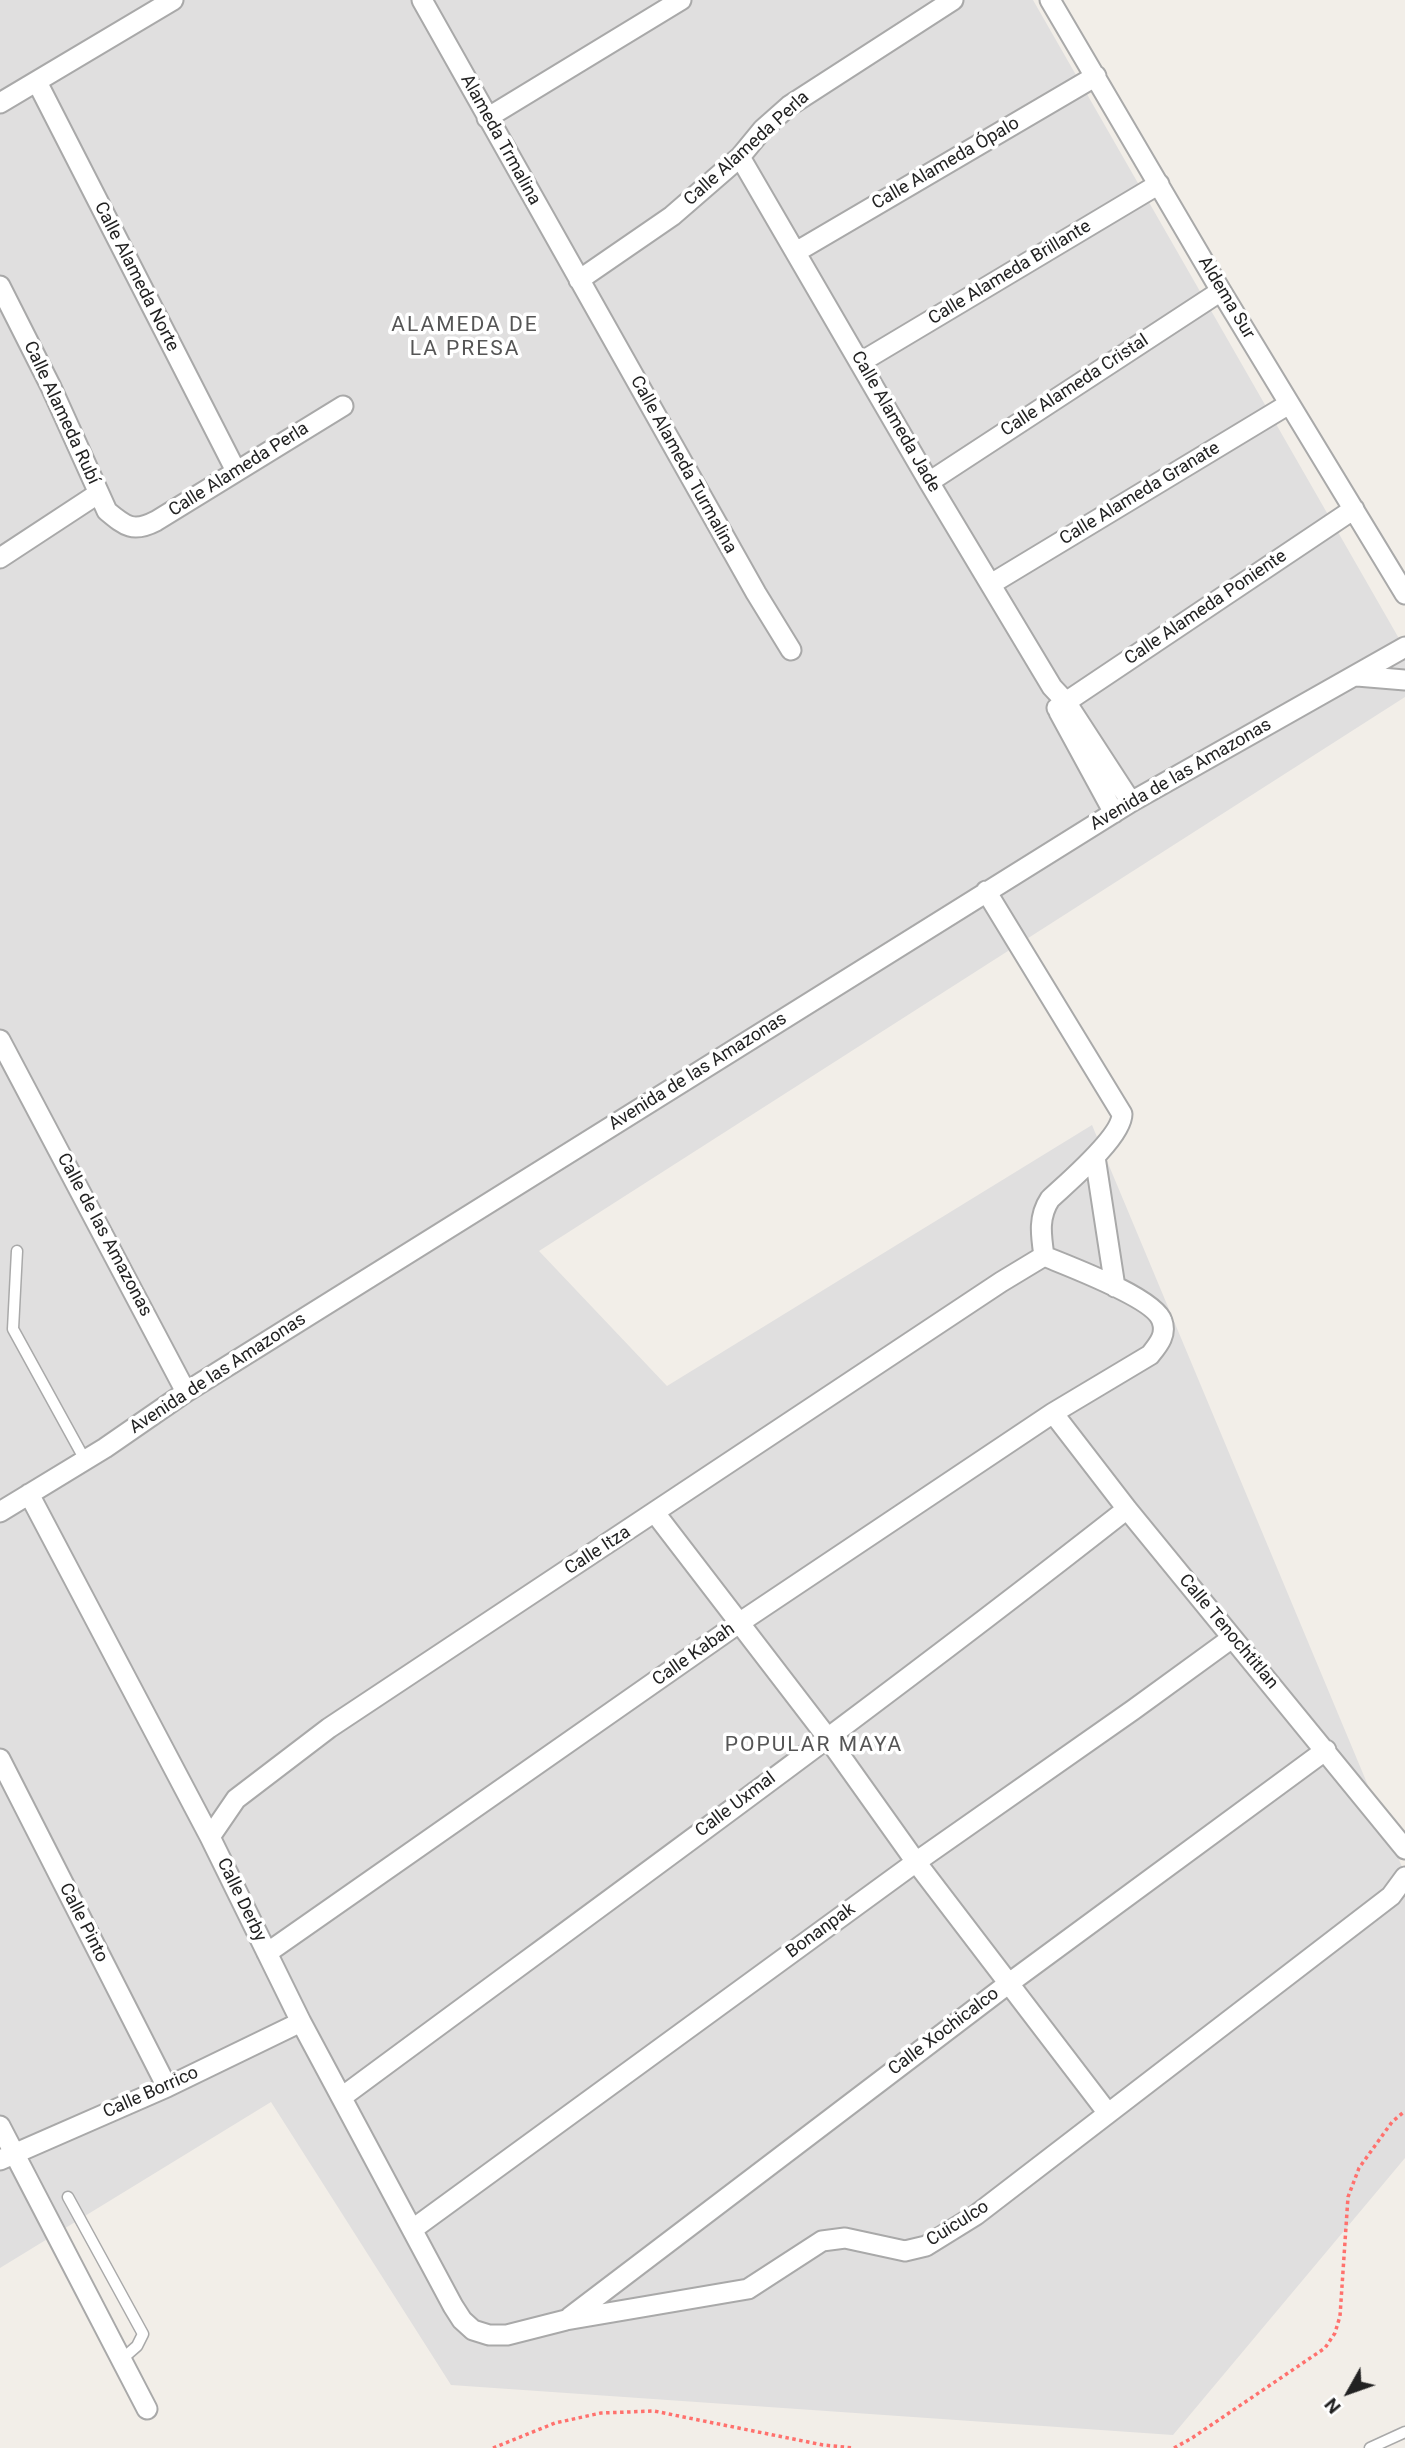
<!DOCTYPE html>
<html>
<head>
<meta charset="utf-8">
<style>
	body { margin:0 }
	#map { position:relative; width:1405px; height:2448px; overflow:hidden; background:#f2eee8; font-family:Roboto,sans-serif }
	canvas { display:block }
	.north { position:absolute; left:1314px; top:2357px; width:70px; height:70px; -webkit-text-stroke:5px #fff; paint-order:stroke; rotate:230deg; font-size:19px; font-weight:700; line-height:28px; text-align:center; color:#222 }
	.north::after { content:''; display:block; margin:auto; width:24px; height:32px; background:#222; clip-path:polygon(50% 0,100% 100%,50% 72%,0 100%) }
</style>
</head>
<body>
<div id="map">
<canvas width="1405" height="2448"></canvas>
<div class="north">N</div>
</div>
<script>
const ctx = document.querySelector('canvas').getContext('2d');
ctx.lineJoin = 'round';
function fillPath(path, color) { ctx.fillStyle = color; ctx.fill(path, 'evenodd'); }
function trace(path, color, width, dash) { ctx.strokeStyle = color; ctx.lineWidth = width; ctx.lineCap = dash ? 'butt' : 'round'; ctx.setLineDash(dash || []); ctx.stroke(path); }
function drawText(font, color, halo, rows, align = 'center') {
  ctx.font = font + ' Roboto,sans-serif'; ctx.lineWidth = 7; ctx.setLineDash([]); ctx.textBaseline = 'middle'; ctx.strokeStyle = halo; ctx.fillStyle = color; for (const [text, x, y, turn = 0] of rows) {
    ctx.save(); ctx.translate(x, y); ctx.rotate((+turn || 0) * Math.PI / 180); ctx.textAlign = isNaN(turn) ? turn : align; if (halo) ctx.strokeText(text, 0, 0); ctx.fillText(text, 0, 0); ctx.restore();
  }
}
const residential = new Path2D(`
	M0,0H1033L1405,649V697L539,1251L667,1386L1092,1125L1405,1874V2158L1173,2435L451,2385L271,2102L0,2268Z`);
const path = new Path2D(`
	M493,2448L555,2423L601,2413L654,2411L823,2445L854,2448
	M1174,2448L1192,2438L1325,2348L1335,2333L1340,2316L1348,2197L1359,2168L1392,2122L1405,2111`);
const lane = new Path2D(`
	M17,1251L13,1329L85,1460
	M68,2197L143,2334L137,2346L121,2360
	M1370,2448L1405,2432`);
const street = new Path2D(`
	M422,0L756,593L791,650
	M1050,0L1221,291L1405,594
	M37,82L236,471
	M0,103L173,0
	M487,118L681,0
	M740,157L929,482L1052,687L1066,702L1131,802
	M796,252L1096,76
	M579,280L672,216L740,157L763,129L789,106L953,0
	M0,286L51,387L107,511C125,526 133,533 156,521L343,406
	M861,362L1159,184
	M929,482L1221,291
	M0,558L99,493
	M991,584L1289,404
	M1357,676L1405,680
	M1057,708L1354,509
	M1059,712L1114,813
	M986,891L1122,1114C1122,1137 1068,1182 1050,1199C1038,1217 1041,1235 1044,1256
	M0,1040L186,1392
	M1095,1157L1115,1287
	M1053,1413L1127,1509L1405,1849
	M29,1494L210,1837L301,2022L453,2306L462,2320L473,2330L489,2335H507L566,2320L748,2289L822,2241L845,2238L905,2251L926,2246L976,2215L1391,1896L1405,1877
	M0,1512L105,1448L186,1392L1131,802L1405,647
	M655,1513L827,1737L916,1862L1107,2112
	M0,1759L167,2087
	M210,1837L236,1799L329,1728L1001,1282L1044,1256C1068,1266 1155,1298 1162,1321C1167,1335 1158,1345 1150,1355L1053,1413L739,1623L267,1953
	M342,2097C604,1903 870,1711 1127,1509
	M0,2126L147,2409
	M0,2160L167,2087L301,2022
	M413,2229L916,1862L1133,1710L1232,1638
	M570,2317L1008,1984L1326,1750`);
const streetNames = [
	["Alameda Trmalina",500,140,61],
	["Calle Alameda Perla",747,149,-42],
	["Calle Alameda Ópalo",946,164,-30],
	["Calle Alameda Brillante",1010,273,-31],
	["Calle Alameda Norte",136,277,63],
	["Aldema Sur",1226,298,59],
	["Calle Alameda Cristal",1075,386,-33],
	["Calle Alameda Rubí",61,413,65],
	["Calle Alameda Jade",895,422,60],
	["Calle Alameda Turmalina",683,465,61],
	["Calle Alameda Perla",239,470,-32],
	["Calle Alameda Granate",1140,494,-31],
	["Calle Alameda Poniente",1206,608,-34],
	["Avenida de las Amazonas",1181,775,-30],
	["Avenida de las Amazonas",698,1072,-32],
	["Calle de las Amazonas",104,1235,62],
	["Avenida de las Amazonas",218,1374,-33],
	["Calle Itza",598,1551,-33],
	["Calle Tenochtitlan",1228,1632,50],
	["Calle Kabah",694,1655,-35],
	["Calle Uxmal",736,1805,-37],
	["Calle Derby",241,1900,64],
	["Calle Pinto",83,1923,63],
	["Bonanpak",821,1931,-36],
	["Calle Xochicalco",944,2032,-37],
	["Calle Borrico",151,2093,-24],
	["Cuiculco",958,2224,-32]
];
const quarterNames = [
	["ALAMEDA DE",465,326],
	["LA PRESA",465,350],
	["POPULAR MAYA",814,1746]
];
fillPath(residential, '#e0dfdf');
trace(lane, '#a9a9a9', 13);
trace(street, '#a9a9a9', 23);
trace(path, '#ff716d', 3.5, [3.5, 3.5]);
trace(lane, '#fff', 10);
trace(street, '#fff', 19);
drawText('18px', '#222', '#fff', streetNames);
ctx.letterSpacing = '2px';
drawText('21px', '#555', '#fff', quarterNames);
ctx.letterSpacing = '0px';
</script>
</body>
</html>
